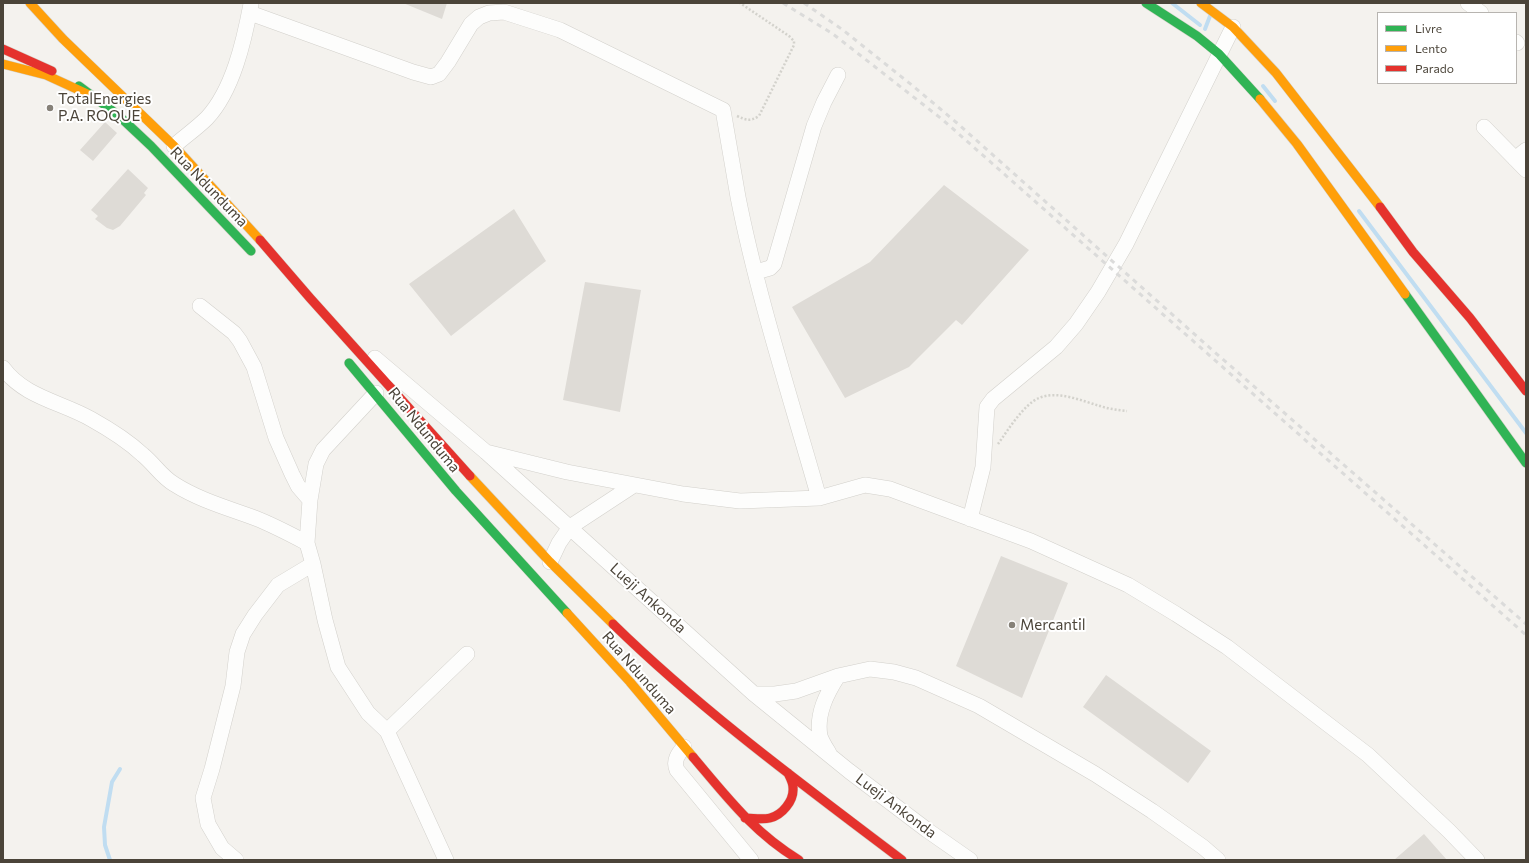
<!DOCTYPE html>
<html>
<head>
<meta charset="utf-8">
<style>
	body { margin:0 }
	#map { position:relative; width:1529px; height:863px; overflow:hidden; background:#f4f2ee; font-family:Commissioner,sans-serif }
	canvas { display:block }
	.frame { position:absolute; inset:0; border:4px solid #4b4439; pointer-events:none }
	.legend { position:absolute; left:1377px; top:12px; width:140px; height:72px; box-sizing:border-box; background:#fff; border:1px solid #b7b4b0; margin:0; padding:5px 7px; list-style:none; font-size:12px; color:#4b4439 }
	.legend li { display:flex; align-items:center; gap:8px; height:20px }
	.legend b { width:20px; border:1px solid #b7b4b0 }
</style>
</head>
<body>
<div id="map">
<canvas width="1529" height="863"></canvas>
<div class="frame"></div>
<ul class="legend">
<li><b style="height:5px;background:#30b455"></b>Livre</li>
<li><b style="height:5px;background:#ff9f0a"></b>Lento</li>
<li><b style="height:5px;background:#e5322d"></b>Parado</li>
</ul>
</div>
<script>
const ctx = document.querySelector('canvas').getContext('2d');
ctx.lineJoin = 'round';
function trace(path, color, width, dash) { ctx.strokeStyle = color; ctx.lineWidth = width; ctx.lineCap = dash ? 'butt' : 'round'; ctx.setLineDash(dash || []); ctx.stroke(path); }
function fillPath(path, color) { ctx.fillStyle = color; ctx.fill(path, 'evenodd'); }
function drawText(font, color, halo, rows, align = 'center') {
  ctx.font = font + ' Commissioner,sans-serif'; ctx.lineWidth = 4; ctx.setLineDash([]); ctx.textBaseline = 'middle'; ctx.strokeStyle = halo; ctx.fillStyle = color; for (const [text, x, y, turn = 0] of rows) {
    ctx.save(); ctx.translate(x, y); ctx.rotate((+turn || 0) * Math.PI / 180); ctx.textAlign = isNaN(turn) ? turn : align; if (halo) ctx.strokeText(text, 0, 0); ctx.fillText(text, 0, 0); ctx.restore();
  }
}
const stream = new Path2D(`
	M1172,3L1200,25
	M1205,29L1210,16
	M1263,86L1275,101
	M1359,211L1526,433
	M110,860L105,845L104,827L112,782L120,769`);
const building = new Path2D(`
	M403,3H447L442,19Z
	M105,122L117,133L93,161L80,150Z
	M128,169L148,188L144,193L146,195L120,226L113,230L107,228L95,219L98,216L91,210Z
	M944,185L1029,250L962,325L956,320L909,367L845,398L792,307L870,262Z
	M514,209L546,261L451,336L409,284Z
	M585,282L641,290L620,412L563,400Z
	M1001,556L1068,583L1022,698L956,666Z
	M1106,675L1211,751L1188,783L1083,707Z
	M1424,834L1447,860H1394Z`);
const path = new Path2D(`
	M737,116C746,120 750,122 759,116L794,45V41L789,36L740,3
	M998,444C1008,430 1024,404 1039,398C1058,390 1082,401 1100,406C1109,409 1118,410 1127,411`);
const street = new Path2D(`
	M1468,3L1481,13
	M250,13L413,72L431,77L439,74L448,62L471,24L479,17L489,13L504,12L560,30L723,110C728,139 733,168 738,197C758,298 791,399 819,498
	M1516,42L1517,43
	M1484,127L1526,170
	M174,146C184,137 197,128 207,118C233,90 244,41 251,4
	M1515,159L1526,150
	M756,272L770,268L774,264L814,126L824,102L838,75
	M200,306L234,333L240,341L254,367L276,438L292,474L298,486L310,500
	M375,358L486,452L754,694L849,771L927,830L970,860
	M3,368C24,397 61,402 91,419C109,429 128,441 143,455C154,464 162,477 174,484C199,500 228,508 255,518C273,525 290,534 307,543
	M376,393L323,450L316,464L310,500L307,543L313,564L325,620L338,667L368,713L387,731L446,860
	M486,452L567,472L683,494L740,501L819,498L865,485L890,489L1031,541L1128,585L1176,614L1227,647L1368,755L1449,831L1477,860
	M970,519L983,467L987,407L993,399L1056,347L1076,324L1098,292L1126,244L1233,27
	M550,562L559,543L570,527L634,485
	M754,694H775L796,691L838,676L870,669L894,672L916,678L979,706L1095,774L1152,811L1203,847L1218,860
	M387,731L467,654
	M684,747C678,754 673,761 677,770L751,860
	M829,753C826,748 822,742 820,736C816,714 827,693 838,676
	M236,860L222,848L208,824L203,798L212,769L233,686L237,652L243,634L255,615L278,585L313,564`);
const fast = new Path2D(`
	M1146,3L1197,36L1219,54L1260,99
	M79,86L118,115L151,146L251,251
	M1405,294L1526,463
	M349,363L456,491L567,613`);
const slow = new Path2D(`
	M30,3L63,39L174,146L260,240
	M1201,3L1233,27L1276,73L1380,207
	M3,64L46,75L94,97
	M1260,99L1297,144L1405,294
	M470,476L550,562L613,624
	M567,613L630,682L693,757`);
const jam = new Path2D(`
	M3,49L52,71
	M1380,207L1413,252L1470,318L1526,391
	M260,240L310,298L470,476
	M613,624C702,711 803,785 902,860
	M693,757C726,796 754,833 799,860
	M745,818C753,818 762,820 770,818C782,815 794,801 793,788C793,782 790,778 788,773`);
const rail = new Path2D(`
	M783,3L833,34L943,120L1526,635
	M804,3L843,30L913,86L957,123L1210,348L1526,624`);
const markers = [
	[50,108,4,"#868178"],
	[1012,625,4,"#868178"]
];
const poiNames = [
	["TotalEnergies",58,99],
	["P.A. ROQUE",58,116],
	["Mercantil",1020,625]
];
const streetNames = [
	["Rua Ndunduma",209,187,46],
	["Rua Ndunduma",424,430,51],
	["Lueji Ankonda",648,598,42],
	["Rua Ndunduma",639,673,49],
	["Lueji Ankonda",896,806,37]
];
trace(stream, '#c0ddf1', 4);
fillPath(building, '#dedbd6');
trace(street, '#d2d0cb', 16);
trace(fast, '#d3cfc5', 10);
trace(slow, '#d3cfc5', 10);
trace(jam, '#d3cfc5', 10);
trace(path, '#d3d2cc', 2.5, [2, 2]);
trace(street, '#fdfdfc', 15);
trace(fast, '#30b455', 9);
trace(slow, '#ff9f0a', 9);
trace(jam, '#e5322d', 9);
trace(rail, '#dbdbda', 3, [5, 5]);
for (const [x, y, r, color] of markers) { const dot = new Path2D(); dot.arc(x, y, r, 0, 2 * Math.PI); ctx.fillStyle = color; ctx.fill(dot); trace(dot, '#fff', 1.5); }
drawText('15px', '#4b4439', '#fff', poiNames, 'left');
drawText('15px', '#4b4439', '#fff', streetNames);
</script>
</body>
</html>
